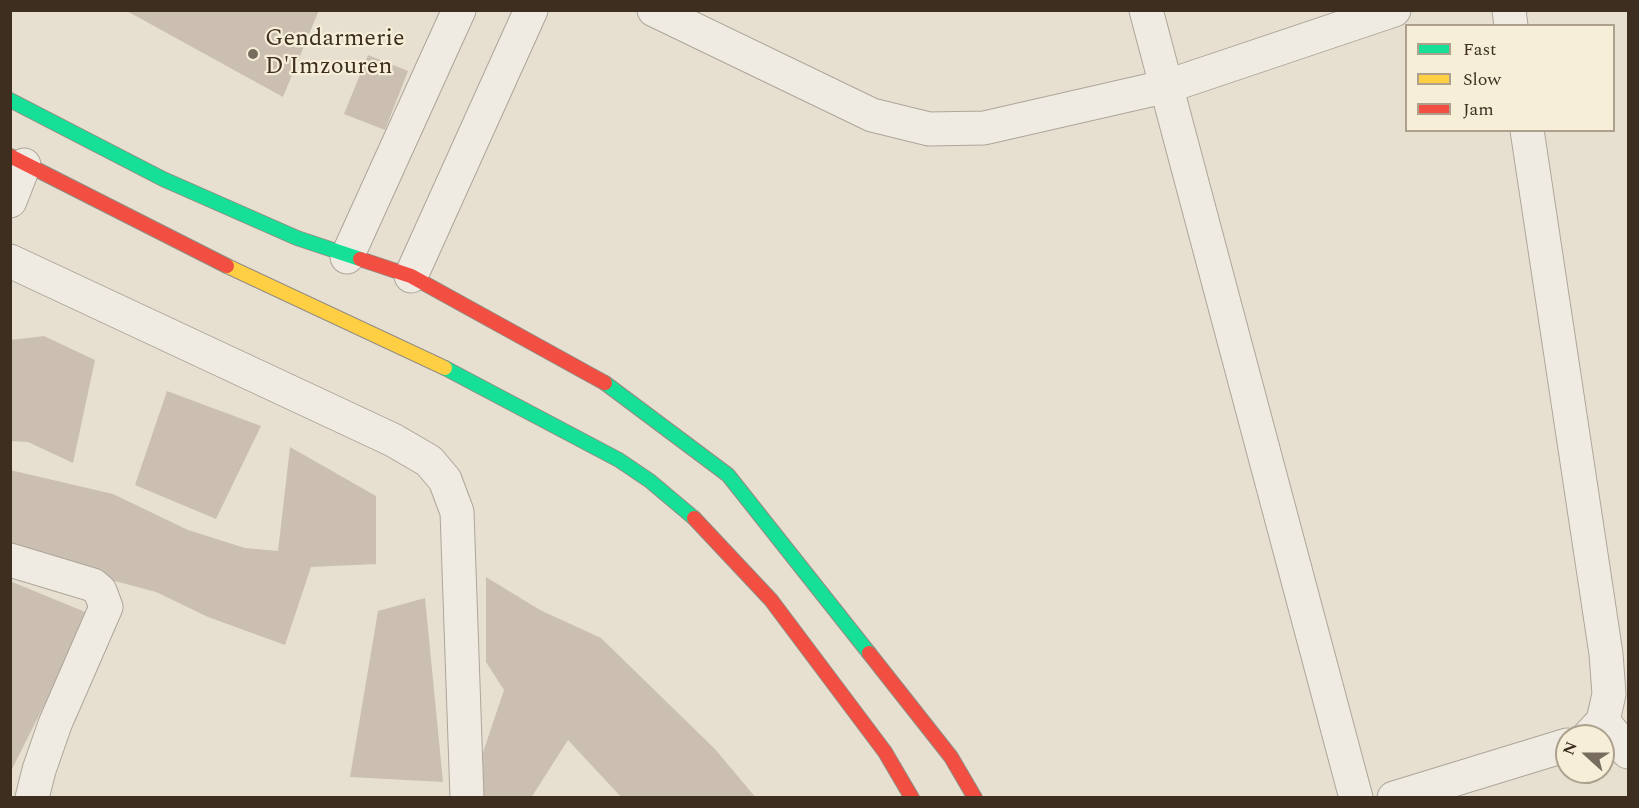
<!DOCTYPE html>
<html>
<head>
<meta charset="utf-8">
<style>
	body { margin:0 }
	#map { position:relative; width:1639px; height:808px; overflow:hidden; background:#e7e0d1; font-family:Spectral,serif }
	canvas { display:block }
	.frame { position:absolute; inset:0; border:12px solid #3d2e20; pointer-events:none }
	.legend { position:absolute; left:1405px; top:24px; width:210px; height:108px; box-sizing:border-box; background:#f7eed8; border:2px solid #ada18e; margin:0; padding:8px 10px; list-style:none; font-size:18px; color:#3d2e20 }
	.legend li { display:flex; align-items:center; gap:12px; height:30px }
	.legend b { width:30px; border:2px solid #ada18e }
	.north { position:absolute; left:1555px; top:724px; width:60px; height:60px; box-sizing:border-box; background:#f7eed8; border:2px solid #ada18e; border-radius:50%; rotate:291deg; font-size:16px; font-weight:700; line-height:24px; text-align:center; color:#3d2e20 }
	.north::after { content:''; display:block; margin:auto; width:21px; height:27px; background:#786c5e; clip-path:polygon(50% 0,100% 100%,50% 72%,0 100%) }
</style>
</head>
<body>
<div id="map">
<canvas width="1639" height="808"></canvas>
<div class="frame"></div>
<ul class="legend">
<li><b style="height:8px;background:#16e098"></b>Fast</li>
<li><b style="height:8px;background:#ffcf43"></b>Slow</li>
<li><b style="height:8px;background:#f24e42"></b>Jam</li>
</ul>
<div class="north">N</div>
</div>
<script>
const ctx = document.querySelector('canvas').getContext('2d');
ctx.lineJoin = 'round';
function fillPath(path, color) { ctx.fillStyle = color; ctx.fill(path, 'evenodd'); }
function trace(path, color, width, dash) { ctx.strokeStyle = color; ctx.lineWidth = width; ctx.lineCap = dash ? 'butt' : 'round'; ctx.setLineDash(dash || []); ctx.stroke(path); }
function drawText(font, color, halo, rows, align = 'center') {
  ctx.font = font + ' Spectral,serif'; ctx.lineWidth = 4.5; ctx.setLineDash([]); ctx.textBaseline = 'middle'; ctx.strokeStyle = halo; ctx.fillStyle = color; for (const [text, x, y, turn = 0] of rows) {
    ctx.save(); ctx.translate(x, y); ctx.rotate((+turn || 0) * Math.PI / 180); ctx.textAlign = isNaN(turn) ? turn : align; if (halo) ctx.strokeText(text, 0, 0); ctx.fillText(text, 0, 0); ctx.restore();
  }
}
const building = new Path2D(`
	M125,10H319L283,97Z
	M368,55L408,71L385,130L344,114Z
	M44,336L95,360L73,463L28,442L10,441V340Z
	M167,391L261,426L216,519L135,485Z
	M290,447L376,496V564L311,567L285,645L208,617L156,592L85,573L10,545V470L113,494L188,530L245,548L278,551Z
	M486,577L540,610L601,638L715,749L756,798H622L568,740L531,798H481L470,791L504,690L486,662Z
	M10,581L90,614L10,773Z
	M425,598L443,782L350,777L378,611Z`);
const street = new Path2D(`
	M654,10L872,115L929,129L984,128L1168,86L1394,10
	M1146,10L1356,798
	M1509,10L1511,26
	M1527,130L1606,654L1609,694L1603,721L1589,736
	M10,201L24,165
	M347,257L459,10
	M10,261L393,440L429,461L445,480L457,512L467,798
	M411,276L531,10
	M10,560L93,585L100,591L106,607L55,724L39,770L32,798
	M1603,721L1628,752
	M1394,798L1567,745`);
const fast = new Path2D(`
	M10,100L163,179L297,238L360,259
	M445,368L619,460L650,481L694,518
	M605,383L728,475L869,653`);
const slow = new Path2D(`
	M227,266L445,368`);
const jam = new Path2D(`
	M10,156L227,266
	M360,259L411,276L605,383
	M694,518L771,600L885,752L912,798
	M869,653L951,757L975,798`);
const markers = [
	[253,54,6,"#786c5e"]
];
const poiNames = [
	["Gendarmerie",265,40],
	["D'Imzouren",265,68]
];
fillPath(building, '#cbbfb2');
trace(street, '#ada599', 35);
trace(fast, '#928b80', 16);
trace(slow, '#928b80', 16);
trace(jam, '#928b80', 16);
trace(street, '#efebe3', 33);
trace(fast, '#16e098', 14);
trace(slow, '#ffcf43', 14);
trace(jam, '#f24e42', 14);
for (const [x, y, r, color] of markers) { const dot = new Path2D(); dot.arc(x, y, r, 0, 2 * Math.PI); ctx.fillStyle = color; ctx.fill(dot); trace(dot, '#f7eed8', 2); }
drawText('24px', '#3d2e20', '#f7eed8', poiNames, 'left');
</script>
</body>
</html>
